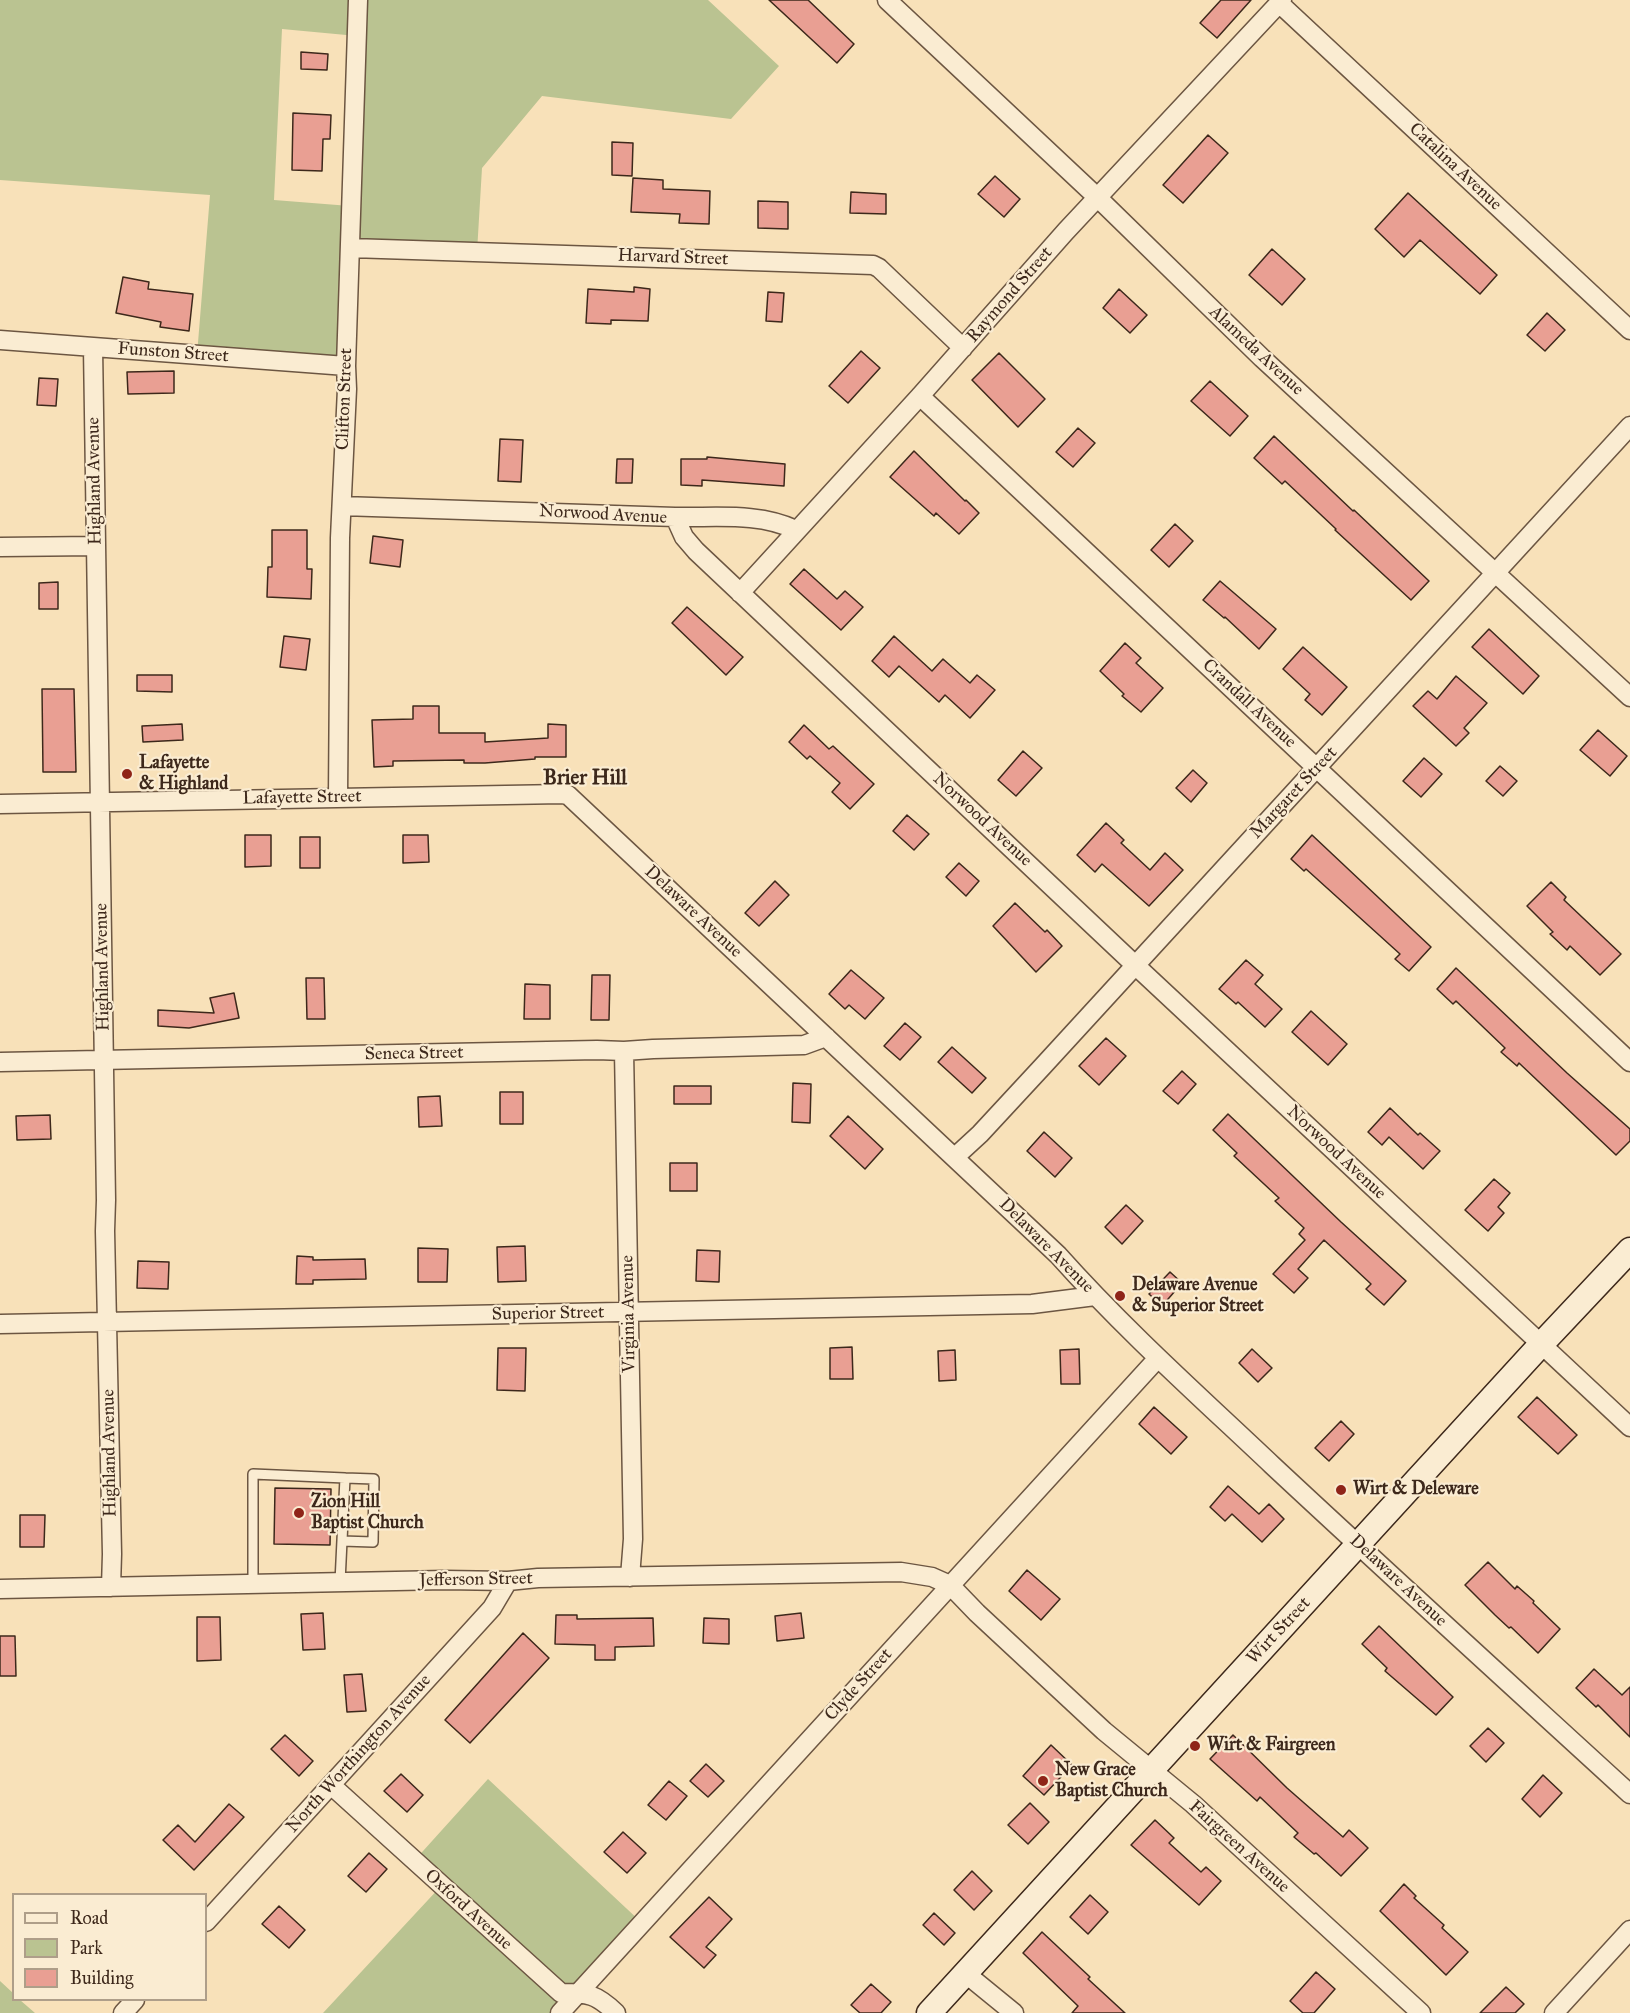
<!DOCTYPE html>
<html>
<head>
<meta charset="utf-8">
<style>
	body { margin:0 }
	#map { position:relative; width:1630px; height:2013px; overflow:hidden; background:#f8e1b9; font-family:"IM FELL Great Primer",serif }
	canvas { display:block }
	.legend { position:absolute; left:12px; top:1893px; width:195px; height:108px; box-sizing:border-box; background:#faecd2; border:2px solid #ae9e89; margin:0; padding:8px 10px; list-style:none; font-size:18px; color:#3d281b }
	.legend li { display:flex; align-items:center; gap:12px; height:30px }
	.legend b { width:30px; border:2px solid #ae9e89 }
</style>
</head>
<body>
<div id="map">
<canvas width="1630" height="2013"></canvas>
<ul class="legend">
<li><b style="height:8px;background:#faecd2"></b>Road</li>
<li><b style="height:16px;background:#bac391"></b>Park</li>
<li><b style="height:16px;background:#e99f93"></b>Building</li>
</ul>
</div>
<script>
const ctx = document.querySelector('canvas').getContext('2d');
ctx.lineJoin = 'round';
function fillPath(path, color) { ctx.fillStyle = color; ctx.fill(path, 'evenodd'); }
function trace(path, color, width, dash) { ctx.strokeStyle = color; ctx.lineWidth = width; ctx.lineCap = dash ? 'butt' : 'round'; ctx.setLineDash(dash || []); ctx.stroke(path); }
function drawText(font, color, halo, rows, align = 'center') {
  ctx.font = font + ' "IM FELL Great Primer",serif'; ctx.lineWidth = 4.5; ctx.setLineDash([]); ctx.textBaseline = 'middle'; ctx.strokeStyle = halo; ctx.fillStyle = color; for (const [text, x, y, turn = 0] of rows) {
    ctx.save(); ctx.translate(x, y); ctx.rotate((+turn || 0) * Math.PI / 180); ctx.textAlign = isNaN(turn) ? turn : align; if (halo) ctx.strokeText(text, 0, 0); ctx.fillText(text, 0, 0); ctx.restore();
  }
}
const green = new Path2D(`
	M0,0H708L779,66L731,119L542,96L482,168L477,252L351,248L346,366L197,355L210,195L0,180ZM282,29L357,36L350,206L274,200Z
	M488,1779L642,1923L560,2013H323L441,1886L414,1861Z
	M0,1981L13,1993L14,2000H20L35,2013H0Z`);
const building = new Path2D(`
	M769,0H808L854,44L837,63Z
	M1221,0H1251L1217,38L1200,23Z
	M301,52L328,54L327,70L301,69Z
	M293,113L331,115L330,139H323L322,171L292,170Z
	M1208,135L1228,153L1183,203L1163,185Z
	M612,142L633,143L632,176L612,175Z
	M995,176L1020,199L1004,217L978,194Z
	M633,178L663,180V189L710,191L709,224L679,223L680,214L631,212Z
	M851,192L886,194V214L850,213Z
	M1408,193L1497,275L1480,294L1420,240L1404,257L1375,229Z
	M758,201L788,202V229L758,228Z
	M1272,249L1305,279L1282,305L1249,275Z
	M123,277L149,282L148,289L193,294L189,331L160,327L161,322L116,313Z
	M634,287L650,289L648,321L611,320V324L586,323L588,289L634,292Z
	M1119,289L1147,315L1130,333L1103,308Z
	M768,292L784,293L782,322L766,321Z
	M1547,313L1565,330L1545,351L1527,335Z
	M861,351L880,368L848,403L829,386Z
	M999,353L1045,399L1018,427L972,380Z
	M174,371V393L128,394L127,372Z
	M39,378L58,379L56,406L37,405Z
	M1210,381L1248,416L1230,436L1191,401Z
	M1078,428L1095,443L1073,467L1056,452Z
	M1274,436L1353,511L1354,510L1429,581L1411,600L1335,530L1336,529L1285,481L1282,484L1254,458Z
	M500,439L523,440L521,482L498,481Z
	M914,451L965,501L966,500L979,513L959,534L936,513L934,516L890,477Z
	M707,457L785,464L784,486L702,480V486L681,485V459H707Z
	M617,459H633L632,483H616Z
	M1175,524L1193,541L1169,567L1151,550Z
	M272,530H307V569H312L311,599L267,597L268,567H272Z
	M373,536L403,540L400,567L370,563Z
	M804,569L837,599L845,591L863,607L841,630L790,584Z
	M1220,581L1276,629L1259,649L1225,617L1224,618L1203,600Z
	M58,582V609H39V583Z
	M687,607L743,657L726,675L672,623Z
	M1489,629L1539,676L1523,694L1472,647Z
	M284,636L310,639L306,670L280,667Z
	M894,636L932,671L943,659L970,683L977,675L995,690L970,718L945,695L939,702L899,666L889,677L872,661Z
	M1125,643L1141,658L1136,663L1163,688L1141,712L1122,696L1124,694L1100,671Z
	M1303,647L1347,687L1322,715L1305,700L1310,694L1283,669Z
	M137,675H172V692L137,691Z
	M1456,676L1487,703L1464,728L1469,733L1456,746L1413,706L1428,691L1437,699Z
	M42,689H74L76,772H43Z
	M413,706H439V733H485V742L548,738V724L566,725V757H535V759L485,763H464V760L393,761V766L374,767L372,720L413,719Z
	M182,724L183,740L143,742L142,726Z
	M804,725L829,749L833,746L874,784L850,809L832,792L840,783L810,756L807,759L789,742Z
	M1598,730L1627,756L1610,776L1580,750Z
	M1023,751L1042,768L1016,796L998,780Z
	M1424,758L1442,774L1421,797L1403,781Z
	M1500,766L1517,781L1503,796L1486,781Z
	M1193,770L1207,783L1191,802L1176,788Z
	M907,815L929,834L914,850L893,831Z
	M1106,823L1124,840L1121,843L1150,870L1165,853L1183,870L1149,906L1102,864L1095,872L1077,855Z
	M245,835H271V866L245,867Z
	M403,835H428L429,862L403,863Z
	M1312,835L1431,947L1409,971L1395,959L1400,954L1306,869L1304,871L1291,859Z
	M300,837H320V868H300Z
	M959,863L979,881L966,896L946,877Z
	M775,881L789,895L759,926L745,913Z
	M1551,882L1566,897L1564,900L1621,954L1600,975L1570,946L1567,950L1550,934L1553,932L1527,906Z
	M1015,903L1045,932L1047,930L1062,946L1036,972L993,926Z
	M1246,960L1263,975L1255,984L1282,1009L1265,1027L1238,1002L1236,1004L1219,989Z
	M1456,968L1567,1073L1630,1129V1141L1616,1155L1519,1063L1517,1066L1501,1052L1505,1048L1456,1001L1453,1004L1437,989Z
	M851,970L884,998L865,1019L849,1005L845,1009L829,994Z
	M592,975H610L609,1020H591Z
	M306,978H324L325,1019H307Z
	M525,984L550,985V1019H524Z
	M234,993L239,1018L189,1028L158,1026V1010L214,1013L210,998Z
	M1311,1011L1347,1044L1328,1065L1292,1032Z
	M905,1023L921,1037L900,1060L884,1046Z
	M1106,1038L1126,1056L1099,1085L1079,1066Z
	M952,1047L986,1078L972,1093L938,1062Z
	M1182,1071L1196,1084L1178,1104L1163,1091Z
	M793,1083L811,1084L810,1123L792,1122Z
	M674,1086H711V1104H674Z
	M500,1092H523V1124H500Z
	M440,1096L442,1126L419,1127L418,1097Z
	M1390,1108L1418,1135L1420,1133L1440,1151L1423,1169L1389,1137L1382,1145L1368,1132Z
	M1228,1114L1341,1222L1406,1281L1384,1305L1366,1289L1371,1284L1324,1240L1298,1269L1308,1278L1294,1293L1273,1274L1305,1240L1299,1234L1304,1228L1275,1201L1279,1198L1234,1156L1237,1153L1213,1130Z
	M50,1115L51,1139L17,1140L16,1116Z
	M848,1116L883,1149L865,1169L830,1136Z
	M1044,1132L1072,1158L1055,1177L1027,1151Z
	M670,1163H697V1191H670Z
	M1494,1179L1510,1193L1498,1207L1504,1213L1488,1231L1465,1210Z
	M1126,1205L1143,1221L1122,1244L1105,1227Z
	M525,1246L526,1281L498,1282L497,1247Z
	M418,1248L448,1249L447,1282H418Z
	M697,1250L720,1251L719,1282L696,1281Z
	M297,1256L313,1257V1260L365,1259L366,1279L313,1280V1284H296Z
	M138,1261L169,1262L168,1289L137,1288Z
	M1170,1272L1182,1283L1162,1306L1149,1294Z
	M852,1347L853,1379H830V1348Z
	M498,1348H526L525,1391L497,1390Z
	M1079,1349L1080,1384H1061L1060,1350Z
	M1252,1349L1272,1368L1258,1382L1239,1363Z
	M955,1350L956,1380L939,1381L938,1351Z
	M1537,1397L1577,1435L1558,1454L1518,1417Z
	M1154,1407L1187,1437L1171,1454L1139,1424Z
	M1341,1421L1354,1434L1329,1461L1315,1448Z
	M1228,1486L1259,1514L1269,1504L1284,1519L1262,1542L1232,1514L1225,1521L1210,1507Z
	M275,1488L331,1489L330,1545L274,1544Z
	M20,1515H45L44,1547H20Z
	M1488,1562L1515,1589L1517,1586L1534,1601L1533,1603L1560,1629L1538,1653L1511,1627L1509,1628L1495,1615L1465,1585Z
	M1027,1570L1060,1599L1041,1620L1009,1591Z
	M323,1613L325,1649L303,1650L301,1614Z
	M801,1613L804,1638L777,1641L775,1616Z
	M556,1615H577V1619L653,1618L654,1646L615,1647V1660H595V1645L555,1644Z
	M197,1617H220L221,1660L197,1661Z
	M704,1618L729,1619V1644L703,1643Z
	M1379,1626L1453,1697L1436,1715L1385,1671L1387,1668L1362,1644Z
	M523,1633L549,1658L470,1743L445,1720Z
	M0,1636H15L16,1676H0Z
	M1594,1669L1622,1695L1630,1687V1737L1598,1705L1596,1707L1576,1688Z
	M362,1674L366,1711L347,1712L344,1675Z
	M1488,1728L1504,1743L1486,1762L1470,1746Z
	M285,1735L313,1761L299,1776L271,1749Z
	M1233,1735L1287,1788L1343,1837L1349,1830L1368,1848L1341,1876L1316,1853L1314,1854L1294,1837L1298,1833L1260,1797L1257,1801L1210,1759Z
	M1051,1745L1072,1765L1044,1795L1023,1776Z
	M706,1764L724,1781L708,1797L690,1781Z
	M401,1774L423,1795L407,1812L384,1791Z
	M1543,1775L1562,1793L1540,1817L1522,1799Z
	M669,1781L687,1796L666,1820L648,1805Z
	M1030,1803L1049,1822L1028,1844L1008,1825Z
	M229,1804L244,1817L194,1870L163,1840L178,1825L195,1842Z
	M1155,1820L1174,1838L1169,1843L1201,1872L1206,1867L1221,1881L1199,1905L1131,1845Z
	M623,1832L646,1853L627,1873L604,1852Z
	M369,1853L387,1869L366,1892L348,1876Z
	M972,1871L992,1891L974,1910L954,1890Z
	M1404,1884L1416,1896L1414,1898L1444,1925L1442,1928L1468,1952L1446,1975L1380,1911Z
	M1090,1895L1108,1912L1088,1934L1070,1917Z
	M709,1897L732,1919L706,1947L716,1955L704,1968L670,1937Z
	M279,1906L305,1930L289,1948L262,1924Z
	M934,1913L955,1933L944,1945L923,1925Z
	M1042,1932L1090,1977L1088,1979L1125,2013H1072L1078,2006L1023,1953Z
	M1316,1972L1335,1989L1314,2013H1303L1290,2001Z
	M871,1984L891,2002L881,2013H860L851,2005Z
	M1506,1987L1524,2004L1515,2013H1480Z`);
const lane = new Path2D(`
	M342,1541L373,1542L374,1479L345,1478
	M253,1584V1474L345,1478L340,1582`);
const street = new Path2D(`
	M887,0L1098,198L1262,358L1630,697
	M1279,3L1630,330
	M351,248L873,265L879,268L963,348
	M0,340L346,366
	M93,347L106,1200L105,1231L112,1554L111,1587
	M920,396L1630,1062
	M342,506L675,517L684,537L696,551L1135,965L1630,1427
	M675,517C715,518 759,512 796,530
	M0,547L96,546
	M740,593L920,396L1066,231L1282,0
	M338,797L340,538L347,389L346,366L358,0
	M0,804L562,794L568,795L1058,1255C1125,1330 1199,1396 1272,1465C1391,1576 1511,1685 1630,1794
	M624,1051L633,1539L630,1577
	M0,1062L597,1050L624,1051L653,1049L804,1045L826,1037
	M955,1157L980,1134L1043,1066L1630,426
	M0,1324L1032,1304L1095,1296
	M0,1589L445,1580L508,1581L538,1578L901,1572L932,1577L950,1585L977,1613L1104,1731L1193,1804L1421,2013
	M331,1785L561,1993C589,1993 596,1994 616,2013
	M206,1922L492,1608L508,1581
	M965,1973L1014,2013
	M123,2013L135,2000
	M560,2013L1158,1358
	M1554,2013L1630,1930`);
const secondary = new Path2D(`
	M929,2013L1534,1352L1630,1250`);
const markers = [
	[127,774,6,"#8f2418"],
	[1120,1296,6,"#8f2418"],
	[1341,1490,6,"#8f2418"],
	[299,1513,6,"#8f2418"],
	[1195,1746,6,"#8f2418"],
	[1043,1781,6,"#8f2418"]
];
const streetNames = [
	["Catalina Avenue",1455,167,43],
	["Harvard Street",673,258,2],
	["Raymond Street",1010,295,-49],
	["Alameda Avenue",1256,351,43],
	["Funston Street",173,353,4],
	["Clifton Street",345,399,-88],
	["Highland Avenue",95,481,-91],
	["Norwood Avenue",603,515,3],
	["Crandall Avenue",1249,704,43],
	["Margaret Street",1294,793,-47],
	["Lafayette Street",302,798,-1],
	["Norwood Avenue",982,820,43],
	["Delaware Avenue",693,912,43],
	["Highland Avenue",103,967,-91],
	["Seneca Street",414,1054,-1],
	["Norwood Avenue",1336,1153,43],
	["Delaware Avenue",1046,1246,45],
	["Superior Street",548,1314,-1],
	["Virginia Avenue",629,1314,-91],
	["Highland Avenue",110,1453,-91],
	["Jefferson Street",476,1580,-1],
	["Delaware Avenue",1398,1581,43],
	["Wirt Street",1279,1631,-47],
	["Clyde Street",859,1685,-48],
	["North Worthington Avenue",359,1754,-48],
	["Fairgreen Avenue",1239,1847,42],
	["Oxford Avenue",468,1910,42]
];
const poiNames = [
	["Lafayette",139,764],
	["& Highland",139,785],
	["Delaware Avenue",1132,1286],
	["& Superior Street",1132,1307],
	["Wirt & Deleware",1353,1490],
	["Zion Hill",311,1503],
	["Baptist Church",311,1524],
	["Wirt & Fairgreen",1207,1746],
	["New Grace",1055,1771],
	["Baptist Church",1055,1792]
];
const quarterNames = [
	["Brier Hill",585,779]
];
fillPath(green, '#bac391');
fillPath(building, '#e99f93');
trace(building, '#3d281b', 1.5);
trace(lane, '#6c5642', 12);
trace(street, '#6c5642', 21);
trace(secondary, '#3d281b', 27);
trace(lane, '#faecd2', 9);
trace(street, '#faecd2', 18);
trace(secondary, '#faecd2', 24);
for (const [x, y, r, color] of markers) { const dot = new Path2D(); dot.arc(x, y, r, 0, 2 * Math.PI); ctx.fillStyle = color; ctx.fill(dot); trace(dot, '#faecd2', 2); }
drawText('18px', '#3d281b', '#faecd2', streetNames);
drawText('bold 18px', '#3d281b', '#faecd2', poiNames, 'left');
drawText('bold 21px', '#3d281b', '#faecd2', quarterNames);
</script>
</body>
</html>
